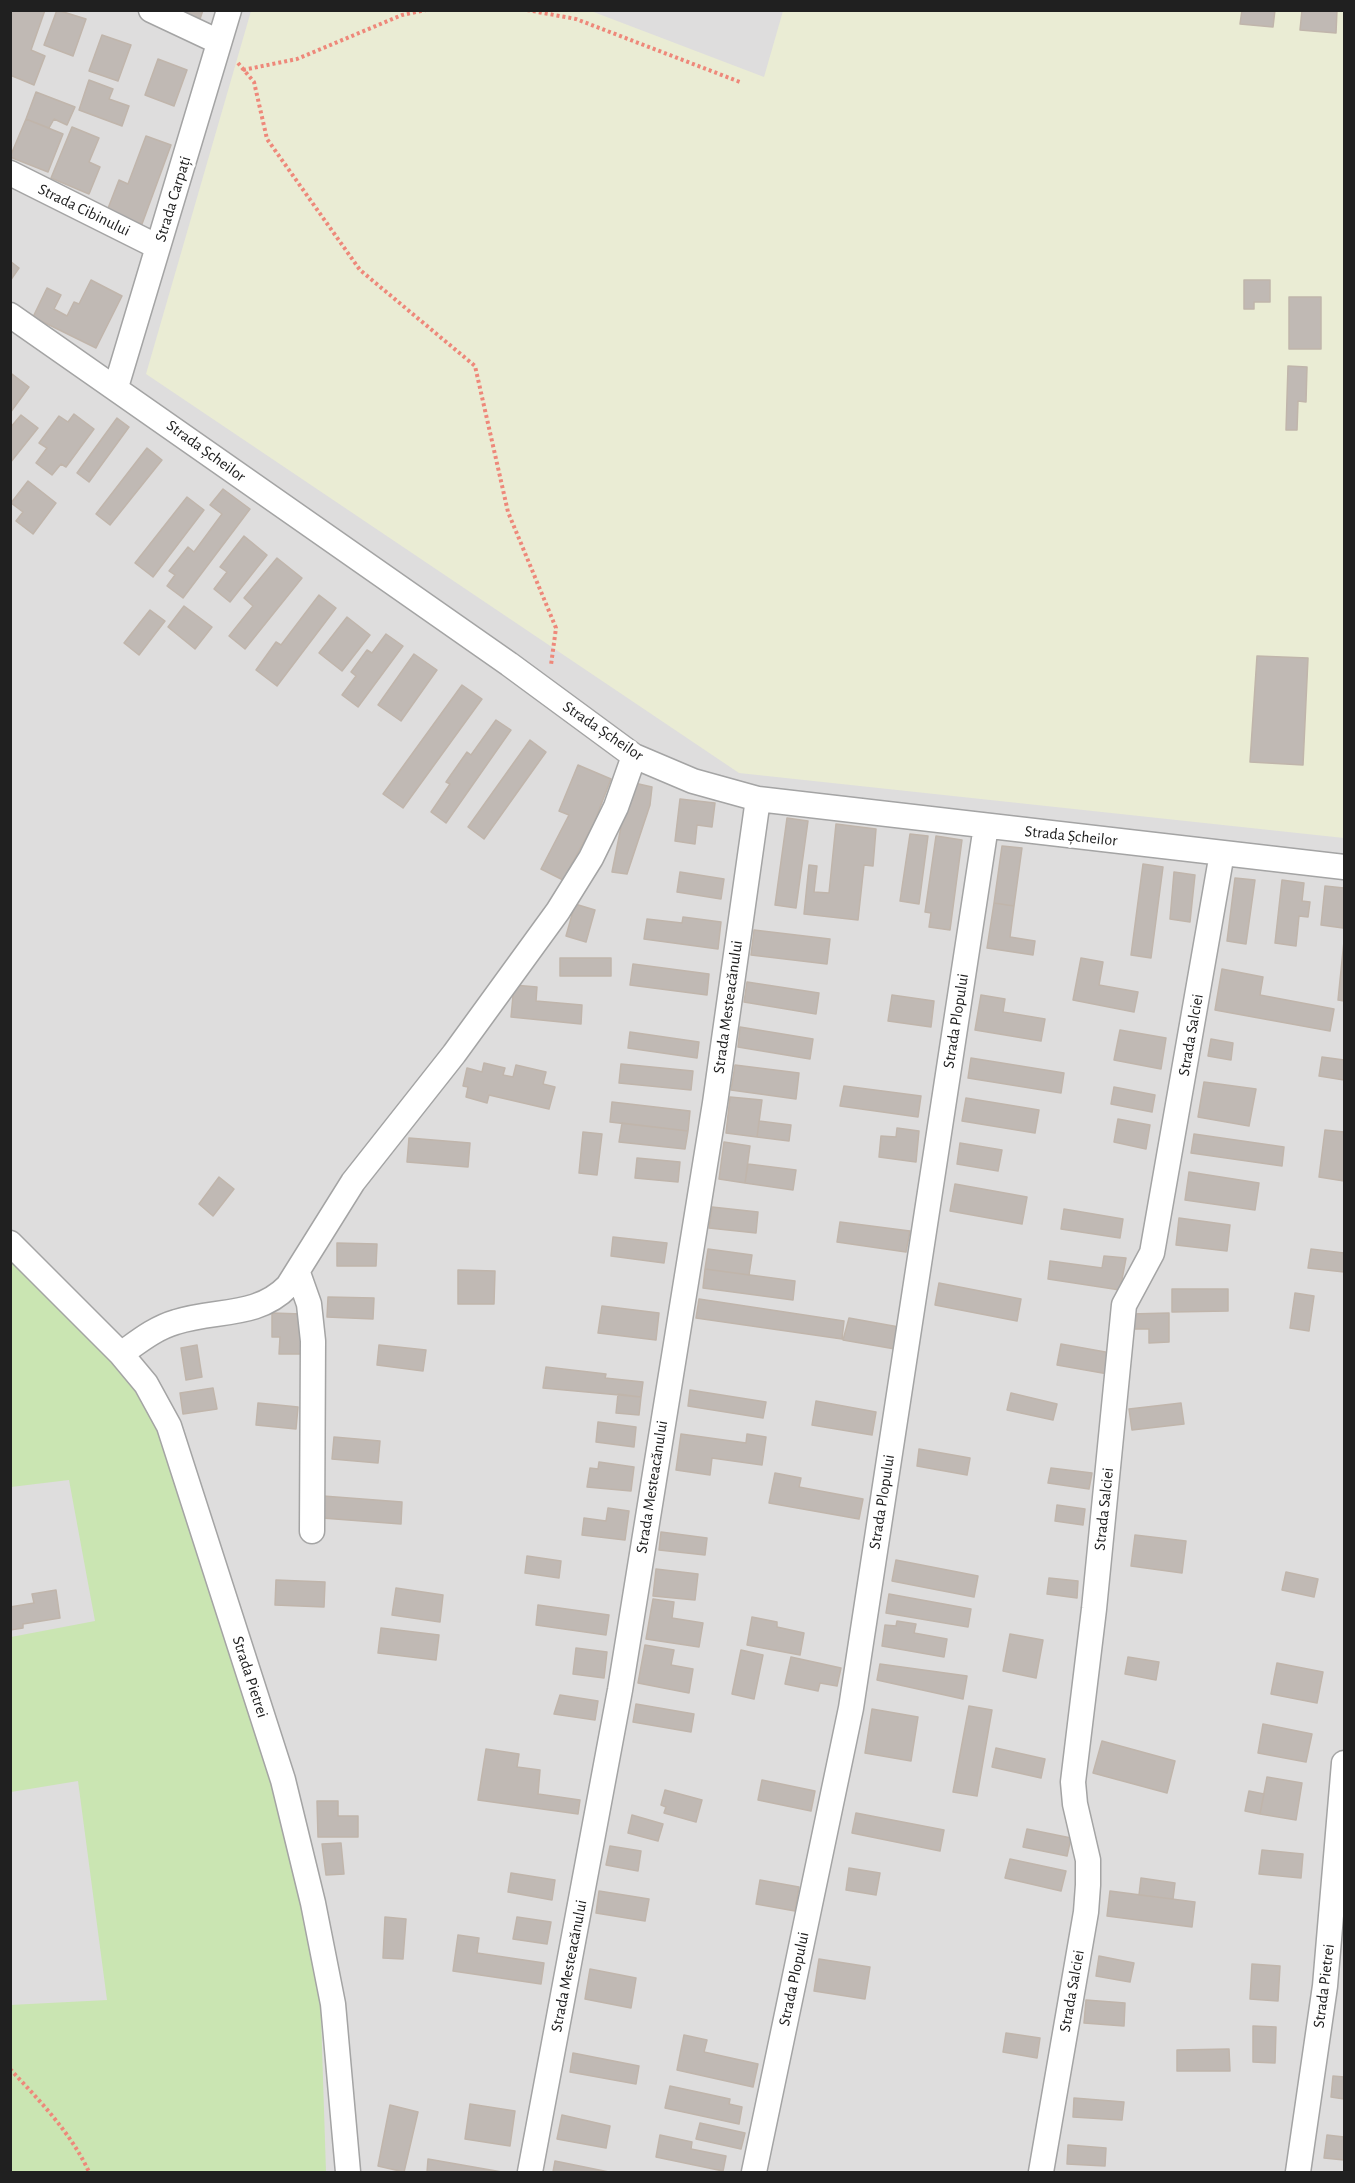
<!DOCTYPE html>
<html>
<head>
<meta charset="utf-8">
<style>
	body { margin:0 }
	#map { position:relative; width:1355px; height:2183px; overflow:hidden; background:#f0ede7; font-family:"Alegreya Sans",sans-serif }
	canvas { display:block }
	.frame { position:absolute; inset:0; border:12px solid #202020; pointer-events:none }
</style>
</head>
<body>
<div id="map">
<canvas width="1355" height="2183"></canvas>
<div class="frame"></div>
</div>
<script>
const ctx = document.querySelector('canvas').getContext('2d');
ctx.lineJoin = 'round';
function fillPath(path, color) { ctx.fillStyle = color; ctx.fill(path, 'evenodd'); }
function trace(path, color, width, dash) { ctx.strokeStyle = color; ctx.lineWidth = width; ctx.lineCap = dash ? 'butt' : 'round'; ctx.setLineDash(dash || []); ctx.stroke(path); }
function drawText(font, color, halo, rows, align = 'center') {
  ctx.font = font + ' "Alegreya Sans",sans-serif'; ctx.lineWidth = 6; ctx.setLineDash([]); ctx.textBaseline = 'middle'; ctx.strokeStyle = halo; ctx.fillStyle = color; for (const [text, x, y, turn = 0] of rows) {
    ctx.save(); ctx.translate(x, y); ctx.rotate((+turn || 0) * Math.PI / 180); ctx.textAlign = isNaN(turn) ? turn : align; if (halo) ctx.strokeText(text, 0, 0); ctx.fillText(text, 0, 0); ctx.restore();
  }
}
const residential = new Path2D(`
	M11,11H1344V2172H11Z`);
const farmland = new Path2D(`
	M251,11H591L764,77L783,11H1344V838L739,773L146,374Z`);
const grass = new Path2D(`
	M13,1262L116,1364L157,1418L269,1772L320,1985L326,2172H11L10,2005L107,2000L78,1781L11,1792V1637L95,1621L69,1480L11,1487L10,1264Z`);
const building = new Path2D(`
	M10,10H45L31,50L45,56L34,85L10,75Z
	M57,10L86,19L73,56L44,45Z
	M177,10H203L200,19Z
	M1242,10H1275L1273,27L1240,24Z
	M1302,10H1337L1336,33L1300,30Z
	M102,35L131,45L118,81L89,71Z
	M158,59L187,70L174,106L145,95Z
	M89,80L113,89L109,99L129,106L122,126L79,110Z
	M36,92L75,107L67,125L54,119L49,128L26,119Z
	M26,119L63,134L48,172L10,157Z
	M72,127L99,138L89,162L100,167L89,194L51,178Z
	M146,136L171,145L142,224L107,211L119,180L128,184Z
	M10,261L19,268L10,281Z
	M91,280L122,296L96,348L33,317L47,288L61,295L54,309L67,316L74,302L79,304Z
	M1244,280H1270V302H1254V309H1244Z
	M1289,297H1321V349H1289Z
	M1288,366L1307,367L1306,402L1298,401L1297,430H1286Z
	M12,374L29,387L10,413V377Z
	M74,414L94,429L66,467L61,464L52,475L36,463L47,448L39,443L59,416L68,422Z
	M21,415L38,428L10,463V428Z
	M117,418L129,427L89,482L77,473Z
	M147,448L162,460L110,525L96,514Z
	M28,481L56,503L33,534L16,521L23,512L11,503Z
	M223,489L250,509L183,598L167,586L175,575L169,571L188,547L194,552L222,514L210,505Z
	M187,497L204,510L153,577L135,563Z
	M244,536L267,555L230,602L214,589L227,572L220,567Z
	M277,558L302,578L245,649L229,636L253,606L244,598Z
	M319,595L336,608L277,686L256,670L276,642L281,645Z
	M184,606L212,627L195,649L168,627Z
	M150,610L165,621L139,655L124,643Z
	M347,617L370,635L342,671L319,653Z
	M386,634L403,646L358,707L342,695L356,676L351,672L367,650L372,653Z
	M414,654L437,670L401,721L378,705Z
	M1257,656L1308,658L1303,765L1250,762Z
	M462,685L482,699L403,808L383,794Z
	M496,720L511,730L446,823L431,812L450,784L446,782L467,752L471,755Z
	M530,740L546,752L484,839L468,827Z
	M578,765L611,779L594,823L563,880L541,869L569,815L559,811Z
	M630,782L652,787L650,805L627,874L612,872Z
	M680,799L715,803L712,827L697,825L695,844L675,841Z
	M787,818L808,821L796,908L775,905Z
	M836,824L876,829L873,866L864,865L858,920L804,914L809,865L817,866L814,892L829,893Z
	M910,834L928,836L919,904L900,901Z
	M936,836L962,840L950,930L929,927L931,913L925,912Z
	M1002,846L1022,848L1014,906L994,903Z
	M1143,864L1163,867L1151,958L1131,955Z
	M680,872L724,879L721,899L677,892Z
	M1174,872L1195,875L1190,922L1170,919Z
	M1235,878L1255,880L1246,944L1227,941Z
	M1282,880L1304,883L1302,901L1310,902L1308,917L1299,916L1296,946L1275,943Z
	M1325,886L1344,888L1343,928L1321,925Z
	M994,903L1014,906L1010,937L1035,941L1033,955L987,948Z
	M575,904L595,910L586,942L566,936Z
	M683,917L721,922L718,949L644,939L647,919L682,923Z
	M754,930L830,939L827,964L751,955Z
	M1344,941V1001L1338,1000Z
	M560,958H611V976H560Z
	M1081,958L1103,962L1099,985L1138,992L1134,1012L1073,1000Z
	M633,964L709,974L707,995L630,985Z
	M1222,969L1263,977L1260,995L1334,1009L1330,1031L1215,1010Z
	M747,982L819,993L816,1014L744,1002Z
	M514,985L537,987L536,1001L582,1005L581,1024L511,1017Z
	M892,995L934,1001L931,1027L888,1021Z
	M981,995L1005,999L1003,1012L1045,1019L1041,1041L975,1030Z
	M740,1027L813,1039L810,1059L738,1047Z
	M1120,1030L1166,1038L1161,1069L1114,1060Z
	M630,1032L699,1042L697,1058L628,1048Z
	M1211,1039L1233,1043L1231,1060L1208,1056Z
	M1322,1057L1344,1060V1080L1319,1076Z
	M971,1058L1064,1073L1061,1093L968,1078Z
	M484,1063L505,1068L503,1075L513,1077L516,1065L546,1072L543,1084L555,1087L549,1109L489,1095L487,1103L466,1097L468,1087L463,1086L467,1068L482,1072Z
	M621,1064L693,1071L691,1090L619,1083Z
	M735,1065L799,1073L796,1099L731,1090Z
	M1204,1082L1256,1089L1249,1126L1198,1117Z
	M844,1086L921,1096L918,1117L840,1106Z
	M1114,1087L1155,1095L1152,1112L1111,1104Z
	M730,1097L762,1100L757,1137L726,1133Z
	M966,1098L1039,1110L1035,1133L962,1121Z
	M612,1102L690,1111L688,1131L610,1122Z
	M1118,1119L1150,1125L1146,1149L1114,1142Z
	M759,1121L791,1125L789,1141L757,1137Z
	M622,1123L688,1131L685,1149L619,1142Z
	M897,1128L919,1131L916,1162L879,1157L881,1136L896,1137Z
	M1325,1130L1344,1132V1181L1319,1177Z
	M583,1132L602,1134L597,1175L579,1173Z
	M1194,1134L1284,1147L1282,1166L1191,1153Z
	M409,1138L470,1143L468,1167L407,1162Z
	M724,1142L750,1146L745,1183L719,1179Z
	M960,1143L1002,1150L998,1171L957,1164Z
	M637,1158L680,1162L678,1182L635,1178Z
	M748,1164L796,1170L793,1190L745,1183Z
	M1189,1172L1259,1183L1255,1210L1185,1200Z
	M219,1177L234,1189L213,1216L199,1204Z
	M955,1184L1027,1197L1022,1224L950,1211Z
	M712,1207L758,1212L756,1233L709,1228Z
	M1064,1209L1123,1219L1120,1238L1061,1229Z
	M1179,1218L1230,1225L1227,1251L1176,1245Z
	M840,1222L910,1231L906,1252L837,1242Z
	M613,1237L667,1243L664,1263L611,1256Z
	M337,1243L377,1244L376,1266H337Z
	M708,1249L752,1255L749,1275L705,1269Z
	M1311,1249L1344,1253V1272L1308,1268Z
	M1104,1256L1126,1258L1120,1290L1048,1279L1050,1261L1102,1268Z
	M705,1269L795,1281L793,1300L703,1288Z
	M458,1270L495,1271L494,1304H458Z
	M939,1283L1021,1299L1017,1321L935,1305Z
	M1172,1289H1228V1311L1172,1312Z
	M1295,1293L1314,1296L1309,1331L1290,1328Z
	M328,1297L374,1298L373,1319L327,1317Z
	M699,1299L844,1321L842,1339L696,1318Z
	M602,1306L659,1313L656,1340L598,1333Z
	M272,1313L302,1314L301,1354H279L280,1337H272Z
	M1169,1313V1342L1149,1343V1329H1131L1130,1314Z
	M849,1318L899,1327L895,1349L843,1340Z
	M1061,1344L1111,1353L1108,1374L1057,1365Z
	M197,1345L202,1377L186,1380L181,1348Z
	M379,1345L426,1350L423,1371L377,1365Z
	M546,1367L606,1374L605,1378L643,1382L641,1397L543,1388Z
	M213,1388L217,1409L183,1414L180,1393Z
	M690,1390L766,1402L763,1418L688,1406Z
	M1011,1393L1057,1404L1053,1420L1007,1410Z
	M618,1394L641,1397L639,1415L616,1413Z
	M816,1401L876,1412L872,1435L812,1425Z
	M258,1403L298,1407L296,1429L256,1425Z
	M1181,1403L1184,1424L1132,1430L1129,1409Z
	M598,1422L636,1427L634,1447L596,1442Z
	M681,1434L746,1443L747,1434L766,1437L762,1465L712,1458L710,1475L676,1470Z
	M334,1437L380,1441L378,1463L332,1459Z
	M919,1449L970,1458L967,1475L917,1466Z
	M599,1462L634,1467L631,1491L587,1487L590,1468L598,1469Z
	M1051,1468L1092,1473L1089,1489L1048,1483Z
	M775,1473L801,1478L799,1487L863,1499L859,1519L769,1503Z
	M323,1496L402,1502L401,1524L322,1518Z
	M1057,1505L1085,1509L1083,1525L1055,1521Z
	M608,1508L629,1511L625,1540L582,1535L584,1518L606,1521Z
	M661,1532L707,1538L705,1555L659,1550Z
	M1135,1535L1186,1541L1182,1573L1131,1566Z
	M527,1556L561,1561L559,1578L525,1573Z
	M896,1560L978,1576L974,1597L892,1581Z
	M656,1569L698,1574L695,1600L653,1596Z
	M1286,1572L1318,1579L1314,1597L1282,1590Z
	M1049,1578L1078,1581L1077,1598L1047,1594Z
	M276,1580L325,1582L324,1607L275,1605Z
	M396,1588L443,1595L440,1622L392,1615Z
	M56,1590L60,1618L23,1624V1628L10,1630V1607L34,1603L32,1594Z
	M889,1594L971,1609L968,1627L886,1613Z
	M653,1599L674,1602L672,1618L703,1623L699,1647L646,1639Z
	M538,1605L609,1615L606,1635L536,1625Z
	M752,1617L777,1622V1627L804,1633L800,1655L747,1645Z
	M897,1621L916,1624L914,1633L947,1639L944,1657L882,1646L885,1625L896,1626Z
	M381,1628L439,1635L436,1660L378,1653Z
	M1010,1634L1043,1640L1036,1678L1003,1671Z
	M645,1645L674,1650L671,1665L693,1669L689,1693L638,1683Z
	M576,1648L607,1652L604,1678L573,1674Z
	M741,1650L763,1655L754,1699L732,1694Z
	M791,1657L841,1668L837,1686L820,1683L818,1691L785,1684Z
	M1128,1657L1159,1662L1156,1680L1125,1674Z
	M1277,1663L1323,1672L1317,1703L1271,1694Z
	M880,1664L967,1676L963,1699L877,1680Z
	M560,1695L598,1701L595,1720L554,1714Z
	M636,1704L694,1714L691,1732L633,1722Z
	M969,1706L992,1710L977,1796L953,1792Z
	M872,1709L918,1717L911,1761L865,1753Z
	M1263,1724L1312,1734L1306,1762L1258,1753Z
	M1102,1741L1175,1761L1167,1793L1093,1773Z
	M996,1748L1045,1759L1041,1778L992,1767Z
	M486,1749L519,1754L517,1767L540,1770L538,1794L580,1800L578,1814L478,1800Z
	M1267,1777L1302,1783L1296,1820L1260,1814Z
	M762,1780L815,1791L811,1811L758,1800Z
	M665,1790L702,1800L696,1822L664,1813L666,1807L661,1805Z
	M1249,1791L1264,1794L1260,1814L1245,1811Z
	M317,1801H338V1816H358V1837H318Z
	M856,1813L944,1830L940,1851L852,1833Z
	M632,1815L663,1824L658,1841L628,1833Z
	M1027,1829L1071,1838L1067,1856L1023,1847Z
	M341,1843L344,1874L326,1875L322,1844Z
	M610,1846L641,1851L638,1871L606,1865Z
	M1262,1850L1303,1854L1301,1878L1259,1874Z
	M1010,1859L1066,1871L1061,1891L1005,1878Z
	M849,1868L880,1873L876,1895L846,1890Z
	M511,1873L555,1880L552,1900L508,1892Z
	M1141,1878L1175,1883L1173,1899L1139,1895Z
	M760,1880L799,1887L795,1911L756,1904Z
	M599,1891L649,1899L645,1921L596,1913Z
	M1110,1891L1195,1902L1192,1927L1107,1916Z
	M385,1917L406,1919L403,1959L383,1958Z
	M517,1917L551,1922L547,1944L513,1939Z
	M458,1935L479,1938L477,1953L544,1963L541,1984L453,1971Z
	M1099,1956L1134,1963L1130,1982L1096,1976Z
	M819,1959L870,1967L865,1999L814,1991Z
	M1252,1964L1280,1966L1278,2001L1250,1999Z
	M590,1969L636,1978L631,2008L585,1999Z
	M1086,2000L1125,2003L1124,2026L1084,2023Z
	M1253,2026L1276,2027L1275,2063L1253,2062Z
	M1006,2033L1040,2038L1037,2058L1003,2052Z
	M684,2035L707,2040L704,2052L758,2064L753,2087L677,2070Z
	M1229,2049L1230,2071H1177V2050Z
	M573,2053L639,2066L636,2084L570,2072Z
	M1333,2076L1344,2077V2099L1331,2097Z
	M670,2086L730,2099L729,2104L742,2107L739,2124L665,2108Z
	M1074,2098L1124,2102L1122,2120L1073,2117Z
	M470,2104L515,2111L510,2146L465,2139Z
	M390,2105L418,2112L404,2172L378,2166Z
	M562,2115L610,2126L606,2148L557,2139Z
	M700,2123L745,2133L741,2149L696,2139Z
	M660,2135L692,2142L691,2149L726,2156L723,2171L656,2157Z
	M1327,2135L1344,2137V2160L1324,2158Z
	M1068,2145L1106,2148L1105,2166L1067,2164Z
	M428,2159L502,2172H427Z
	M555,2161L609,2172H553Z`);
const path = new Path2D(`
	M527,10L576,19L740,82
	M238,63L254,82L267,139L360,270L475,366L508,512L556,628L551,665
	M243,70L297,59L402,15L426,10
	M10,2069C40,2101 71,2133 89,2172`);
const minor = new Path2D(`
	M151,10L219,42
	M10,173L158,247
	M10,315L509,664L634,756L693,781L758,799L1344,867
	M116,387L229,10
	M10,1243L121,1354L146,1384L169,1426L283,1780L313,1903L333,2004L348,2172
	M298,1273L309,1304L313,1341L312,1531
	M121,1354C138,1342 155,1328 176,1322C216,1309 257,1318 288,1286L353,1182L454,1054L558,911L591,858L616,807L634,756
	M530,2172L620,1690L715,1103L758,799
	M754,2172L851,1708L986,826
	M1041,2172L1086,1912L1088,1885V1860L1075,1804L1073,1782L1094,1609L1124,1305L1152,1253L1222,853
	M1298,2172L1325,1986L1344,1763`);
const streetNames = [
	["Strada Carpați",173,199,-73],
	["Strada Cibinului",84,210,26],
	["Strada Șcheilor",206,451,36],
	["Strada Șcheilor",603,731,34],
	["Strada Șcheilor",1071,836,6],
	["Strada Mesteacănului",728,1007,-82],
	["Strada Plopului",956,1021,-81],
	["Strada Salciei",1191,1035,-80],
	["Strada Mesteacănului",652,1487,-81],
	["Strada Plopului",882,1502,-81],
	["Strada Salciei",1104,1509,-84],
	["Strada Pietrei",250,1677,72],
	["Strada Mesteacănului",569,1966,-79],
	["Strada Plopului",794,1979,-78],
	["Strada Pietrei",1324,1986,-83],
	["Strada Salciei",1072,1991,-80]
];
fillPath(residential, '#dedddd');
fillPath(farmland, '#eaecd4');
fillPath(grass, '#cae5b2');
fillPath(building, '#c0b9b4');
trace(building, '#c0b5ab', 1.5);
trace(minor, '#a4a4a4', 27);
trace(path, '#ee887a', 4, [3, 3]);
trace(minor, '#fff', 24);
drawText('16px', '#202020', '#fff', streetNames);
</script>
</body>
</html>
